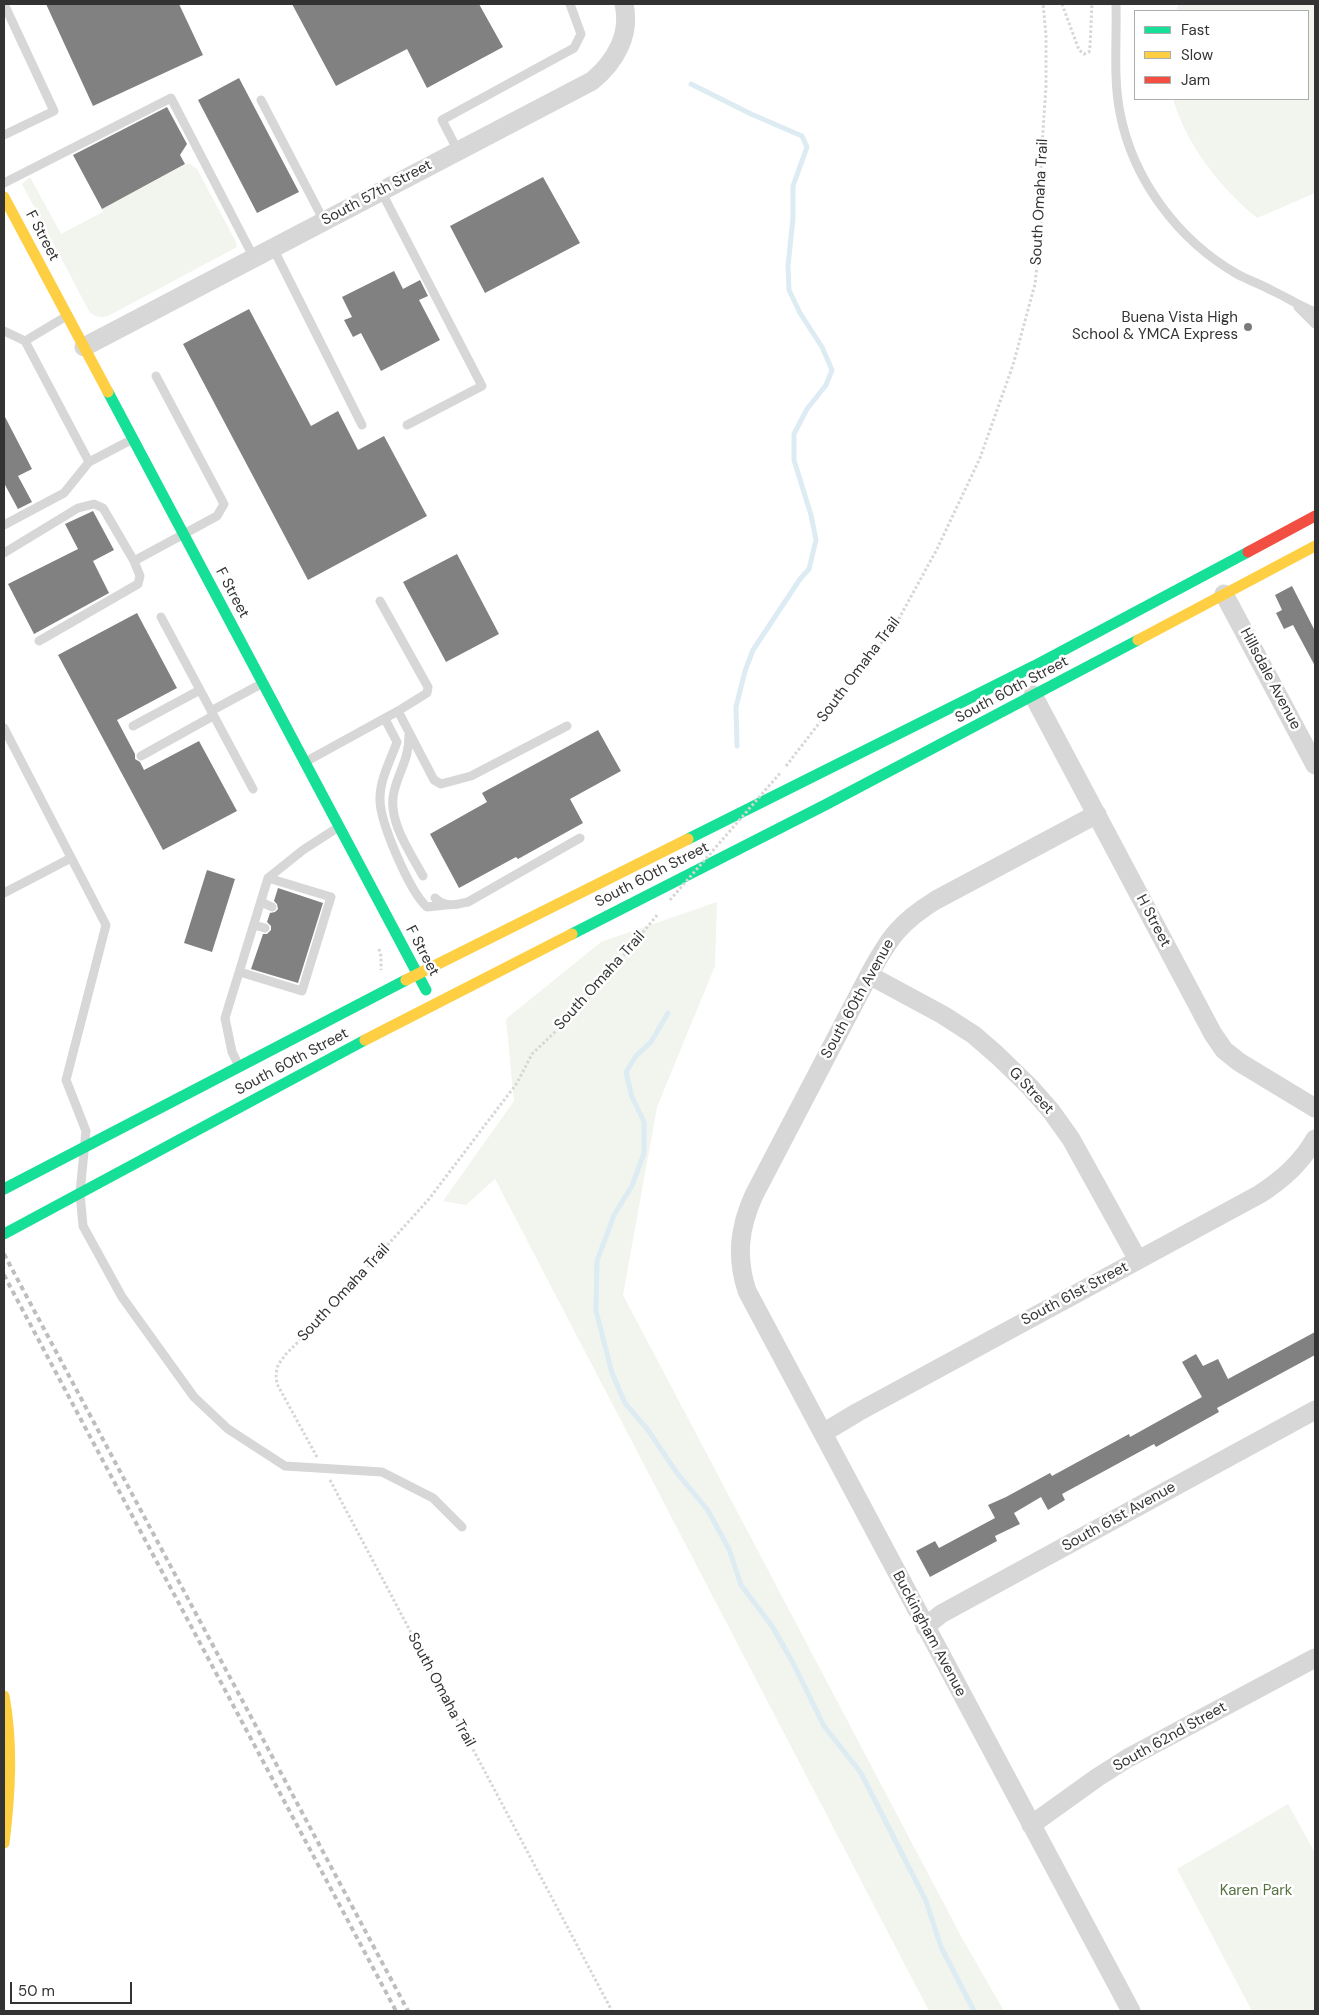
<!DOCTYPE html>
<html>
<head>
<meta charset="utf-8">
<style>
	body { margin:0 }
	#map { position:relative; width:1319px; height:2015px; overflow:hidden; background:#fff; font-family:"DM Sans",sans-serif }
	canvas { display:block }
	.frame { position:absolute; inset:0; border:5px solid #333; pointer-events:none }
	.legend { position:absolute; left:1134px; top:10px; width:175px; height:90px; box-sizing:border-box; background:#fff; border:1px solid #adadad; margin:0; padding:6px 9px; list-style:none; font-size:15px; color:#333 }
	.legend li { display:flex; align-items:center; gap:10px; height:25px }
	.legend b { width:25px; border:1px solid #adadad }
	.scale { position:absolute; left:10px; top:1982px; width:122px; height:22px; box-sizing:border-box; border:2px solid #333; border-top:0; padding-left:6px; font-size:15px; line-height:18px; white-space:nowrap; color:#333; -webkit-text-stroke:4px #fff; paint-order:stroke }
</style>
</head>
<body>
<div id="map">
<canvas width="1319" height="2015"></canvas>
<div class="frame"></div>
<ul class="legend">
<li><b style="height:6px;background:#16e098"></b>Fast</li>
<li><b style="height:6px;background:#ffcf43"></b>Slow</li>
<li><b style="height:6px;background:#f24e42"></b>Jam</li>
</ul>
<div class="scale">50 m</div>
</div>
<script>
const ctx = document.querySelector('canvas').getContext('2d');
ctx.lineJoin = 'round';
function fillPath(path, color) { ctx.fillStyle = color; ctx.fill(path, 'evenodd'); }
function trace(path, color, width, dash) { ctx.strokeStyle = color; ctx.lineWidth = width; ctx.lineCap = dash ? 'butt' : 'round'; ctx.setLineDash(dash || []); ctx.stroke(path); }
function drawText(font, color, halo, rows, align = 'center') {
  ctx.font = font + ' "DM Sans",sans-serif'; ctx.lineWidth = 5; ctx.setLineDash([]); ctx.textBaseline = 'middle'; ctx.strokeStyle = halo; ctx.fillStyle = color; for (const [text, x, y, turn = 0] of rows) {
    ctx.save(); ctx.translate(x, y); ctx.rotate((+turn || 0) * Math.PI / 180); ctx.textAlign = isNaN(turn) ? turn : align; if (halo) ctx.strokeText(text, 0, 0); ctx.fillText(text, 0, 0); ctx.restore();
  }
}
const green = new Path2D(`
	M1179,4H1315V193L1257,218C1219,186 1187,146 1173,99H1308V11H1176Z
	M188,163L197,169L235,240L237,247L108,316C101,318 94,317 89,311L22,184L30,177L61,234L103,212L102,209Z
	M717,902L715,966L657,1107L623,1295L962,1938L1004,2011H929L495,1179L466,1205L443,1201L514,1101L506,1019L601,942Z
	M1288,1804L1315,1853V2011H1252L1177,1869Z`);
const stream = new Path2D(`
	M691,84L751,114L802,136L807,147L793,186V218L788,266L789,290L800,313L822,347L832,370L826,385L807,409L794,434V460L811,515L816,540L809,569L800,579L753,650L745,671L736,707L737,746
	M668,1013L651,1042L636,1056L626,1072L632,1097L644,1122V1153L632,1186L614,1215L597,1261L596,1311L612,1373L625,1403L648,1430L677,1473L707,1509L729,1549L741,1585L772,1626L793,1663L824,1726L861,1773L926,1901L941,1947L974,2011`);
const building = new Path2D(`
	M46,4H179L203,55L93,106Z
	M292,4H479L503,47L427,88L407,49L336,86Z
	M239,78L299,192L257,213L198,100Z
	M167,107L187,144L180,155L185,164L102,209L73,155Z
	M543,177L580,243L485,293L450,226Z
	M394,271L403,289L420,280L428,296L419,300L440,340L381,371L361,333L353,337L344,320L352,317L342,297Z
	M249,309L311,426L338,411L358,450L384,436L427,516L308,580L183,344Z
	M4,415L32,469L18,476L32,502L18,509L4,483Z
	M93,511L114,550L93,561L109,593L34,634L8,584L78,549L65,524Z
	M457,554L499,634L446,662L403,582Z
	M1292,586L1315,631V666L1293,625L1284,629L1276,613L1282,610L1275,595Z
	M137,613L177,688L117,720L135,754V759L140,762L144,770L199,741L237,811L163,850L58,655Z
	M598,730L621,771L570,799L583,823L518,859L516,857L459,888L430,834L487,802L482,793Z
	M207,870L235,879L212,952L184,943Z
	M278,888L323,903L298,983L251,969L263,934H267L271,930V926L267,922L270,913L275,912L278,909L277,904L274,901Z
	M1315,1332V1355L1217,1408L1219,1412L1156,1447L1154,1444L1062,1494L1065,1500L1048,1510L1041,1497L1014,1513L1020,1524L995,1536L997,1541L930,1577L916,1551L935,1541L939,1548L995,1518L988,1505L1006,1497L1050,1473L1052,1476L1129,1434L1130,1437L1202,1397L1182,1362L1196,1354L1203,1366L1218,1359L1228,1379Z`);
const path = new Path2D(`
	M1062,4L1079,50L1084,54L1089,52L1090,46L1092,4
	M786,766L896,624L937,549L980,458L1013,365L1035,284L1041,227V161L1046,86V35L1043,4
	M379,949L381,956V970
	M317,1457L277,1384L276,1374L278,1365L286,1354L317,1323L429,1199L517,1083L532,1054L580,1008L658,914
	M330,1480L612,2011`);
const lane = new Path2D(`
	M1116,4C1117,40 1113,78 1120,113C1133,180 1178,240 1237,274C1248,280 1260,284 1271,290C1286,297 1300,306 1315,312
	M261,100L324,221
	M4,135L54,111L4,4
	M458,151L442,120L574,48L581,34L570,4
	M4,183L171,98L254,258
	M381,191L482,386L407,425
	M273,248L362,425
	M1298,307L1315,324
	M65,317L25,341L89,462L131,440
	M4,331L25,341
	M4,525L64,493L89,462
	M4,553L78,508L94,504L103,508L134,561L217,516L224,504L156,376
	M161,617L253,789
	M39,641L138,584L140,576L134,561
	M211,711L261,684
	M398,711L434,780L441,784L471,776L567,726
	M385,719L397,742C391,759 380,779 380,798C379,821 410,892 427,907L446,905
	M133,726L200,690
	M4,728L106,925L66,1080L86,1131L80,1193L83,1226L122,1297L194,1397L228,1429L285,1466L382,1472L433,1498L462,1527
	M409,735C409,760 399,770 394,792C387,820 410,852 423,876
	M141,756L213,716
	M307,761L398,711L427,693L428,687L380,601
	M4,893L71,858
	M435,898C445,908 455,905 468,902L580,838
	M261,902L272,907
	M254,925L265,928
	M240,972L302,991L331,897L268,878
	M238,1064L232,1052L225,1018L268,878L303,850L337,828`);
const street = new Path2D(`
	M84,347L592,81C615,62 631,35 624,4
	M1224,594L1315,765
	M1033,695L1213,1034L1224,1050L1239,1062L1315,1108
	M1097,814L936,900C900,922 889,938 869,975L754,1195C739,1228 736,1257 747,1291L1131,2011
	M869,975L943,1015L974,1035L997,1055L1030,1087L1051,1111L1071,1139L1138,1260
	M823,1433L858,1412L1260,1194C1283,1179 1301,1163 1315,1139
	M925,1627L941,1614L1315,1410
	M1031,1825L1098,1777L1128,1758L1315,1658`);
const fast = new Path2D(`
	M108,392L426,990
	M688,839L1034,666L1248,552
	M572,934L827,804L1138,640
	M4,1189L406,980
	M4,1234L365,1040`);
const slow = new Path2D(`
	M4,197L108,392
	M1138,640L1315,546
	M406,980L688,839
	M365,1040L572,934
	M4,1696C13,1745 10,1794 4,1843`);
const jam = new Path2D(`
	M1248,552L1315,516`);
const rail = new Path2D(`
	M4,1254L408,2011
	M4,1275L396,2011`);
const pathBridge = new Path2D(`
	M670,900L781,772`);
const markers = [
	[1248,327,5,"#7a7a7a"]
];
const streetNames = [
	["South 57th Street",377,193,-28],
	["South Omaha Trail",1040,202,-87],
	["F Street",42,236,62],
	["F Street",232,593,62],
	["South Omaha Trail",859,670,-53],
	["Hillsdale Avenue",1270,679,62],
	["South 60th Street",1012,690,-28],
	["South 60th Street",652,875,-27],
	["H Street",1153,921,62],
	["F Street",422,951,62],
	["South Omaha Trail",600,981,-48],
	["South 60th Avenue",858,999,-61],
	["South 60th Street",292,1062,-28],
	["G Street",1031,1091,47],
	["South Omaha Trail",344,1293,-47],
	["South 61st Street",1075,1294,-28],
	["South 61st Avenue",1119,1517,-29],
	["Buckingham Avenue",929,1634,62],
	["South Omaha Trail",441,1690,62],
	["South 62nd Street",1170,1737,-29]
];
const poiNames = [
	["Buena Vista High",1238,318],
	["School & YMCA Express",1238,335]
];
const parkNames = [
	["Karen Park",1256,1891]
];
fillPath(green, '#f1f5ed');
trace(stream, '#ddebf3', 5);
fillPath(building, '#818181');
trace(path, '#d6d6d6', 3, [2.5, 2.5]);
trace(lane, '#d7d7d7', 9);
trace(street, '#d7d7d7', 19);
trace(fast, '#16e098', 11);
trace(slow, '#ffcf43', 11);
trace(jam, '#f24e42', 11);
trace(rail, '#bebebe', 4, [5, 4]);
trace(pathBridge, '#d6d6d6', 3, [2.5, 2.5]);
for (const [x, y, r, color] of markers) { const dot = new Path2D(); dot.arc(x, y, r, 0, 2 * Math.PI); ctx.fillStyle = color; ctx.fill(dot); trace(dot, '#fff', 2); }
drawText('15px', '#333', '#fff', streetNames);
drawText('15px', '#333', '#fff', poiNames, 'right');
drawText('15px', '#56703f', '#fff', parkNames);
</script>
</body>
</html>
